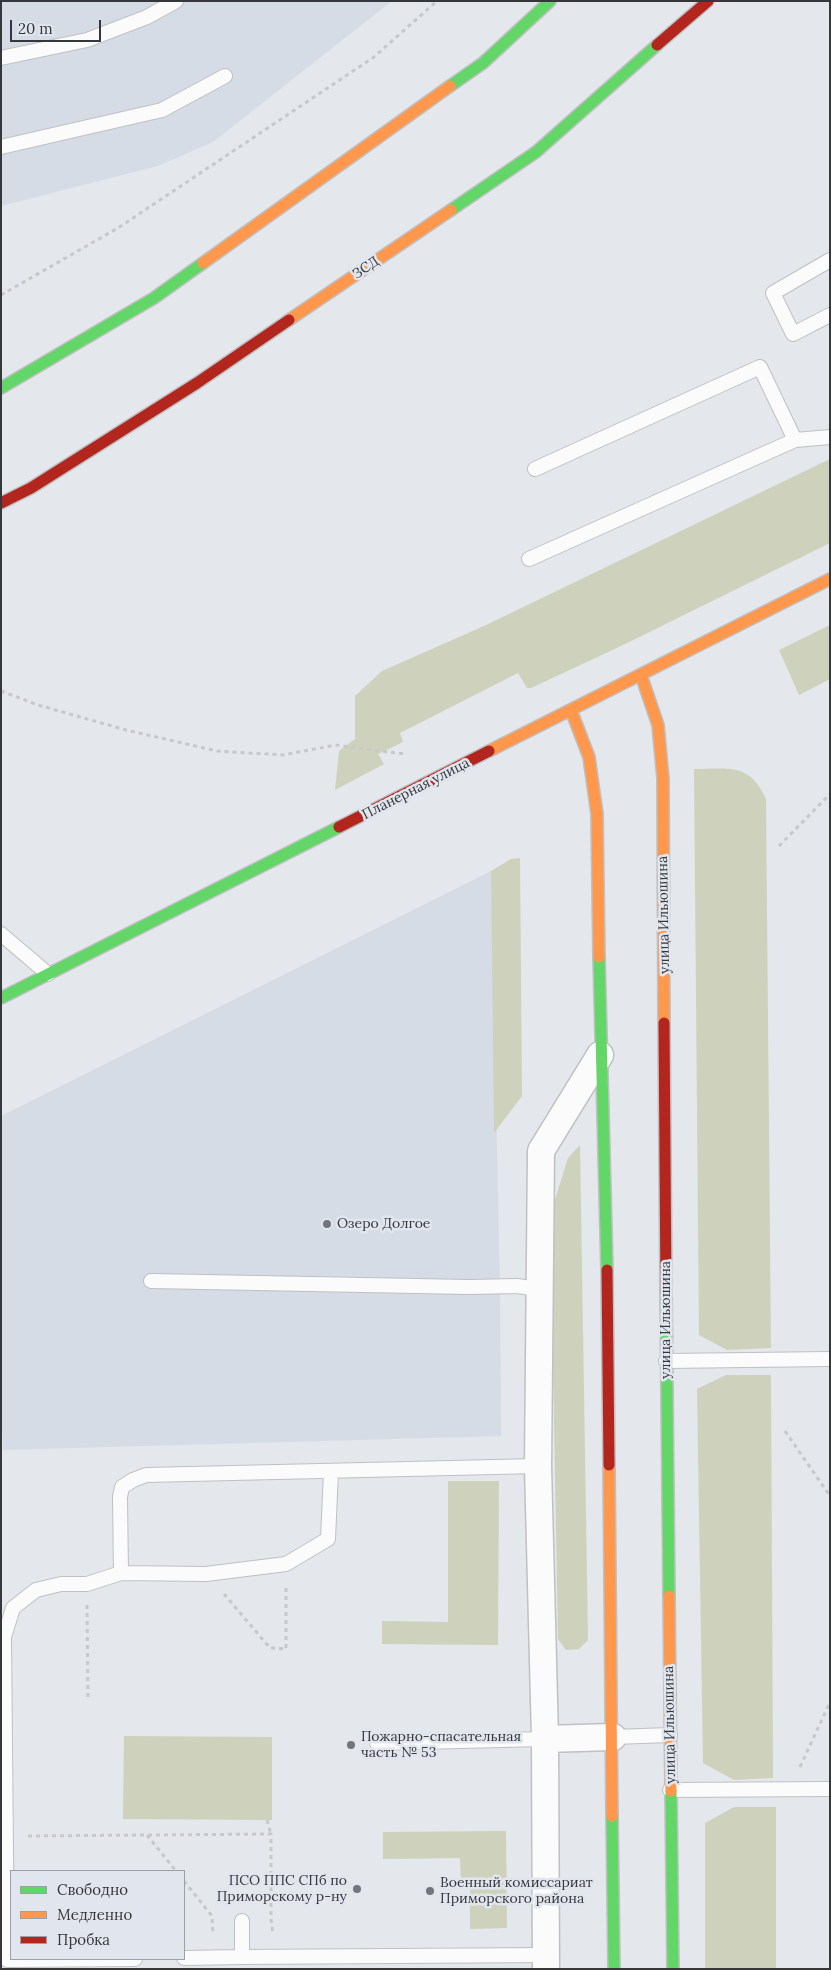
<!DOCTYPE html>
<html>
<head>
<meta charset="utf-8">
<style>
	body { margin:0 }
	#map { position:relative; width:831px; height:1970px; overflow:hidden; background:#e4e7eb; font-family:Lora,serif }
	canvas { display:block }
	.frame { position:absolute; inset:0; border:2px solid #35373b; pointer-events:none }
	.legend { position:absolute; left:10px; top:1870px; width:175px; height:90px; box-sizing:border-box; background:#e1e6ee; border:1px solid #9ca0a6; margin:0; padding:6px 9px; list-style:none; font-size:15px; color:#35373b }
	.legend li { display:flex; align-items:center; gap:10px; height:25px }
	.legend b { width:25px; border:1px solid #9ca0a6 }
	.scale { position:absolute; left:10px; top:20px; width:91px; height:22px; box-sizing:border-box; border:2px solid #35373b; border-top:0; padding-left:6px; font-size:15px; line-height:18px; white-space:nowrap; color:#35373b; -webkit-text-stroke:4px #e1e6ee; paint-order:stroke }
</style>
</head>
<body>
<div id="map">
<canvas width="831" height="1970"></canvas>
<div class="frame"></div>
<ul class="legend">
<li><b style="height:6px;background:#63d668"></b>Свободно</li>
<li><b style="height:6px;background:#ff974d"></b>Медленно</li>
<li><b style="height:6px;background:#b3261e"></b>Пробка</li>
</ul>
<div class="scale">20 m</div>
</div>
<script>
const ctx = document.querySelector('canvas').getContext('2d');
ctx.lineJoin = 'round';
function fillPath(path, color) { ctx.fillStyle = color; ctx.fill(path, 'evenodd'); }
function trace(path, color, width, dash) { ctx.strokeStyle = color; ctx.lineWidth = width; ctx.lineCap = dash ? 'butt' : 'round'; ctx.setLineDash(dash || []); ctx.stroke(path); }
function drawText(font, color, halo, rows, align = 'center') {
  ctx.font = font + ' Lora,serif'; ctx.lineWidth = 5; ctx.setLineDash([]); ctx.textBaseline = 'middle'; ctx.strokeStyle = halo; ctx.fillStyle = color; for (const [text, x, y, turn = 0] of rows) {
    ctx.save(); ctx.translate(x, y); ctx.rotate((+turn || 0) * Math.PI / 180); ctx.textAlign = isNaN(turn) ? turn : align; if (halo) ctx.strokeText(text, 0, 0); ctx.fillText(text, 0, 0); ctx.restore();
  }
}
const built = new Path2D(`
	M1,1H392L213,142L158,166L1,206Z
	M491,871L500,1287L501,1436L3,1450L1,1405V1118L3,1115Z`);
const green = new Path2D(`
	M830,459V543L621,646L531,688H527L518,673L400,733L403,742L378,754L384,764L335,790L339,751L355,739V696L382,671L484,626Z
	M830,625V679L799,695L779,650Z
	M694,769C729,769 749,762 766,799L771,1348L727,1350L699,1335Z
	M520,858L522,1096L494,1133L491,871L511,859Z
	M580,1145L588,1640L579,1649L566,1650L558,1639L551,1256L554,1203L568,1158Z
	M726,1375H771L773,1778L734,1780L703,1763L697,1389Z
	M448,1481H499L498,1645L382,1644V1621L448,1622Z
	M124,1736L272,1737V1820L123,1819Z
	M734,1807H776V1969H705V1823Z
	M506,1831L507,1928L470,1929V1886H461L460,1858L383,1859V1832Z`);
const path = new Path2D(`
	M1,295L118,228L374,57L437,1
	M1,691L38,705L126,730L217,751L283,755L335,745L404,754
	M779,846L830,794
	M785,1431L830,1496
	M224,1594L270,1648L286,1649V1587
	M87,1605L88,1699
	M800,1767L830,1702
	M267,1820L271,1834
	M147,1835L176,1871
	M28,1836L271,1834V1919L273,1934
	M184,1881L212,1916L213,1935`);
const lane = new Path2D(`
	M1,58L87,40L147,17L176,1
	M1,147L162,110L225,76
	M830,260L773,293L793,334L830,315
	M535,469L760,367L795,440
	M529,559L795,440L830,437
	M1,934L48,974
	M151,1281L469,1287L517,1286L539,1289
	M666,1361L830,1359
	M331,1472L328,1539L286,1564L206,1574L121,1573L120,1497L122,1487L133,1480L146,1475L538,1466
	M121,1573L87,1584H61L36,1590L13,1608L4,1637L7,1960L135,1959
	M613,1737L670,1735
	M377,1743L545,1739
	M670,1790L830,1789
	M242,1921V1957L546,1955
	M184,1958L242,1957`);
const street = new Path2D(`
	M545,1739L613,1737
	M546,1969L545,1739L538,1466L541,1151L600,1055`);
const fast = new Path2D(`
	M450,86L483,63L550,1
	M451,210L536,152L657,45
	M1,388L154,298L203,263
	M599,957L607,1270
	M1,998L339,827
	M666,1292L669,1596
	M671,1791L673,1969
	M612,1816L614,1969`);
const slow = new Path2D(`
	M203,263L450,86
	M289,320L451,210
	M641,675L658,725L663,778L664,1023
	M571,710L589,757L597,814L599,957
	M489,751L830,579
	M609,1465L612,1816
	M669,1596L671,1791`);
const jam = new Path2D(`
	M657,45L708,1
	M1,503L31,488L197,383L289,320
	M339,827L489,751
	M664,1023L666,1292
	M607,1270L609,1465`);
const markers = [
	[327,1224,5,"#727579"],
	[351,1745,5,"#727579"],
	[357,1889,5,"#727579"],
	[430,1891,5,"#727579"]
];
const streetNames = [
	["ЗСД",366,268,-34],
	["Планерная улица",416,789,-27],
	["улица Ильюшина",664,915,-91],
	["улица Ильюшина",666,1320,-90],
	["улица Ильюшина",670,1725,-91]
];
const poiNames = [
	["Озеро Долгое",337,1224],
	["Пожарно-спасательная",361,1737],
	["часть № 53",361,1753],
	["ПСО ППС СПб по",347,1881,"right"],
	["Приморскому р-ну",347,1897,"right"],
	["Военный комиссариат",440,1883],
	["Приморского района",440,1899]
];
fillPath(built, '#d6dce6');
fillPath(green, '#ced1bb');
trace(lane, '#bec0c3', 16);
trace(street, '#bec0c3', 29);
trace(fast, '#bec0c3', 14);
trace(slow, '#bec0c3', 14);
trace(jam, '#bec0c3', 14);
trace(path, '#c7c8ca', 3, [4, 4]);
trace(lane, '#fbfbfc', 14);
trace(street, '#fbfbfc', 26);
trace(fast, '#63d668', 11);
trace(slow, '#ff974d', 11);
trace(jam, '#b3261e', 11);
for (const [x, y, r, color] of markers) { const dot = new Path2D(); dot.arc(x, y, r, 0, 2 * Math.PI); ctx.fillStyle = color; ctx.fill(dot); trace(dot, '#e1e6ee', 2); }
drawText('14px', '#35373b', '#e1e6ee', streetNames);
drawText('14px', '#35373b', '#e1e6ee', poiNames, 'left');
</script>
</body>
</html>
